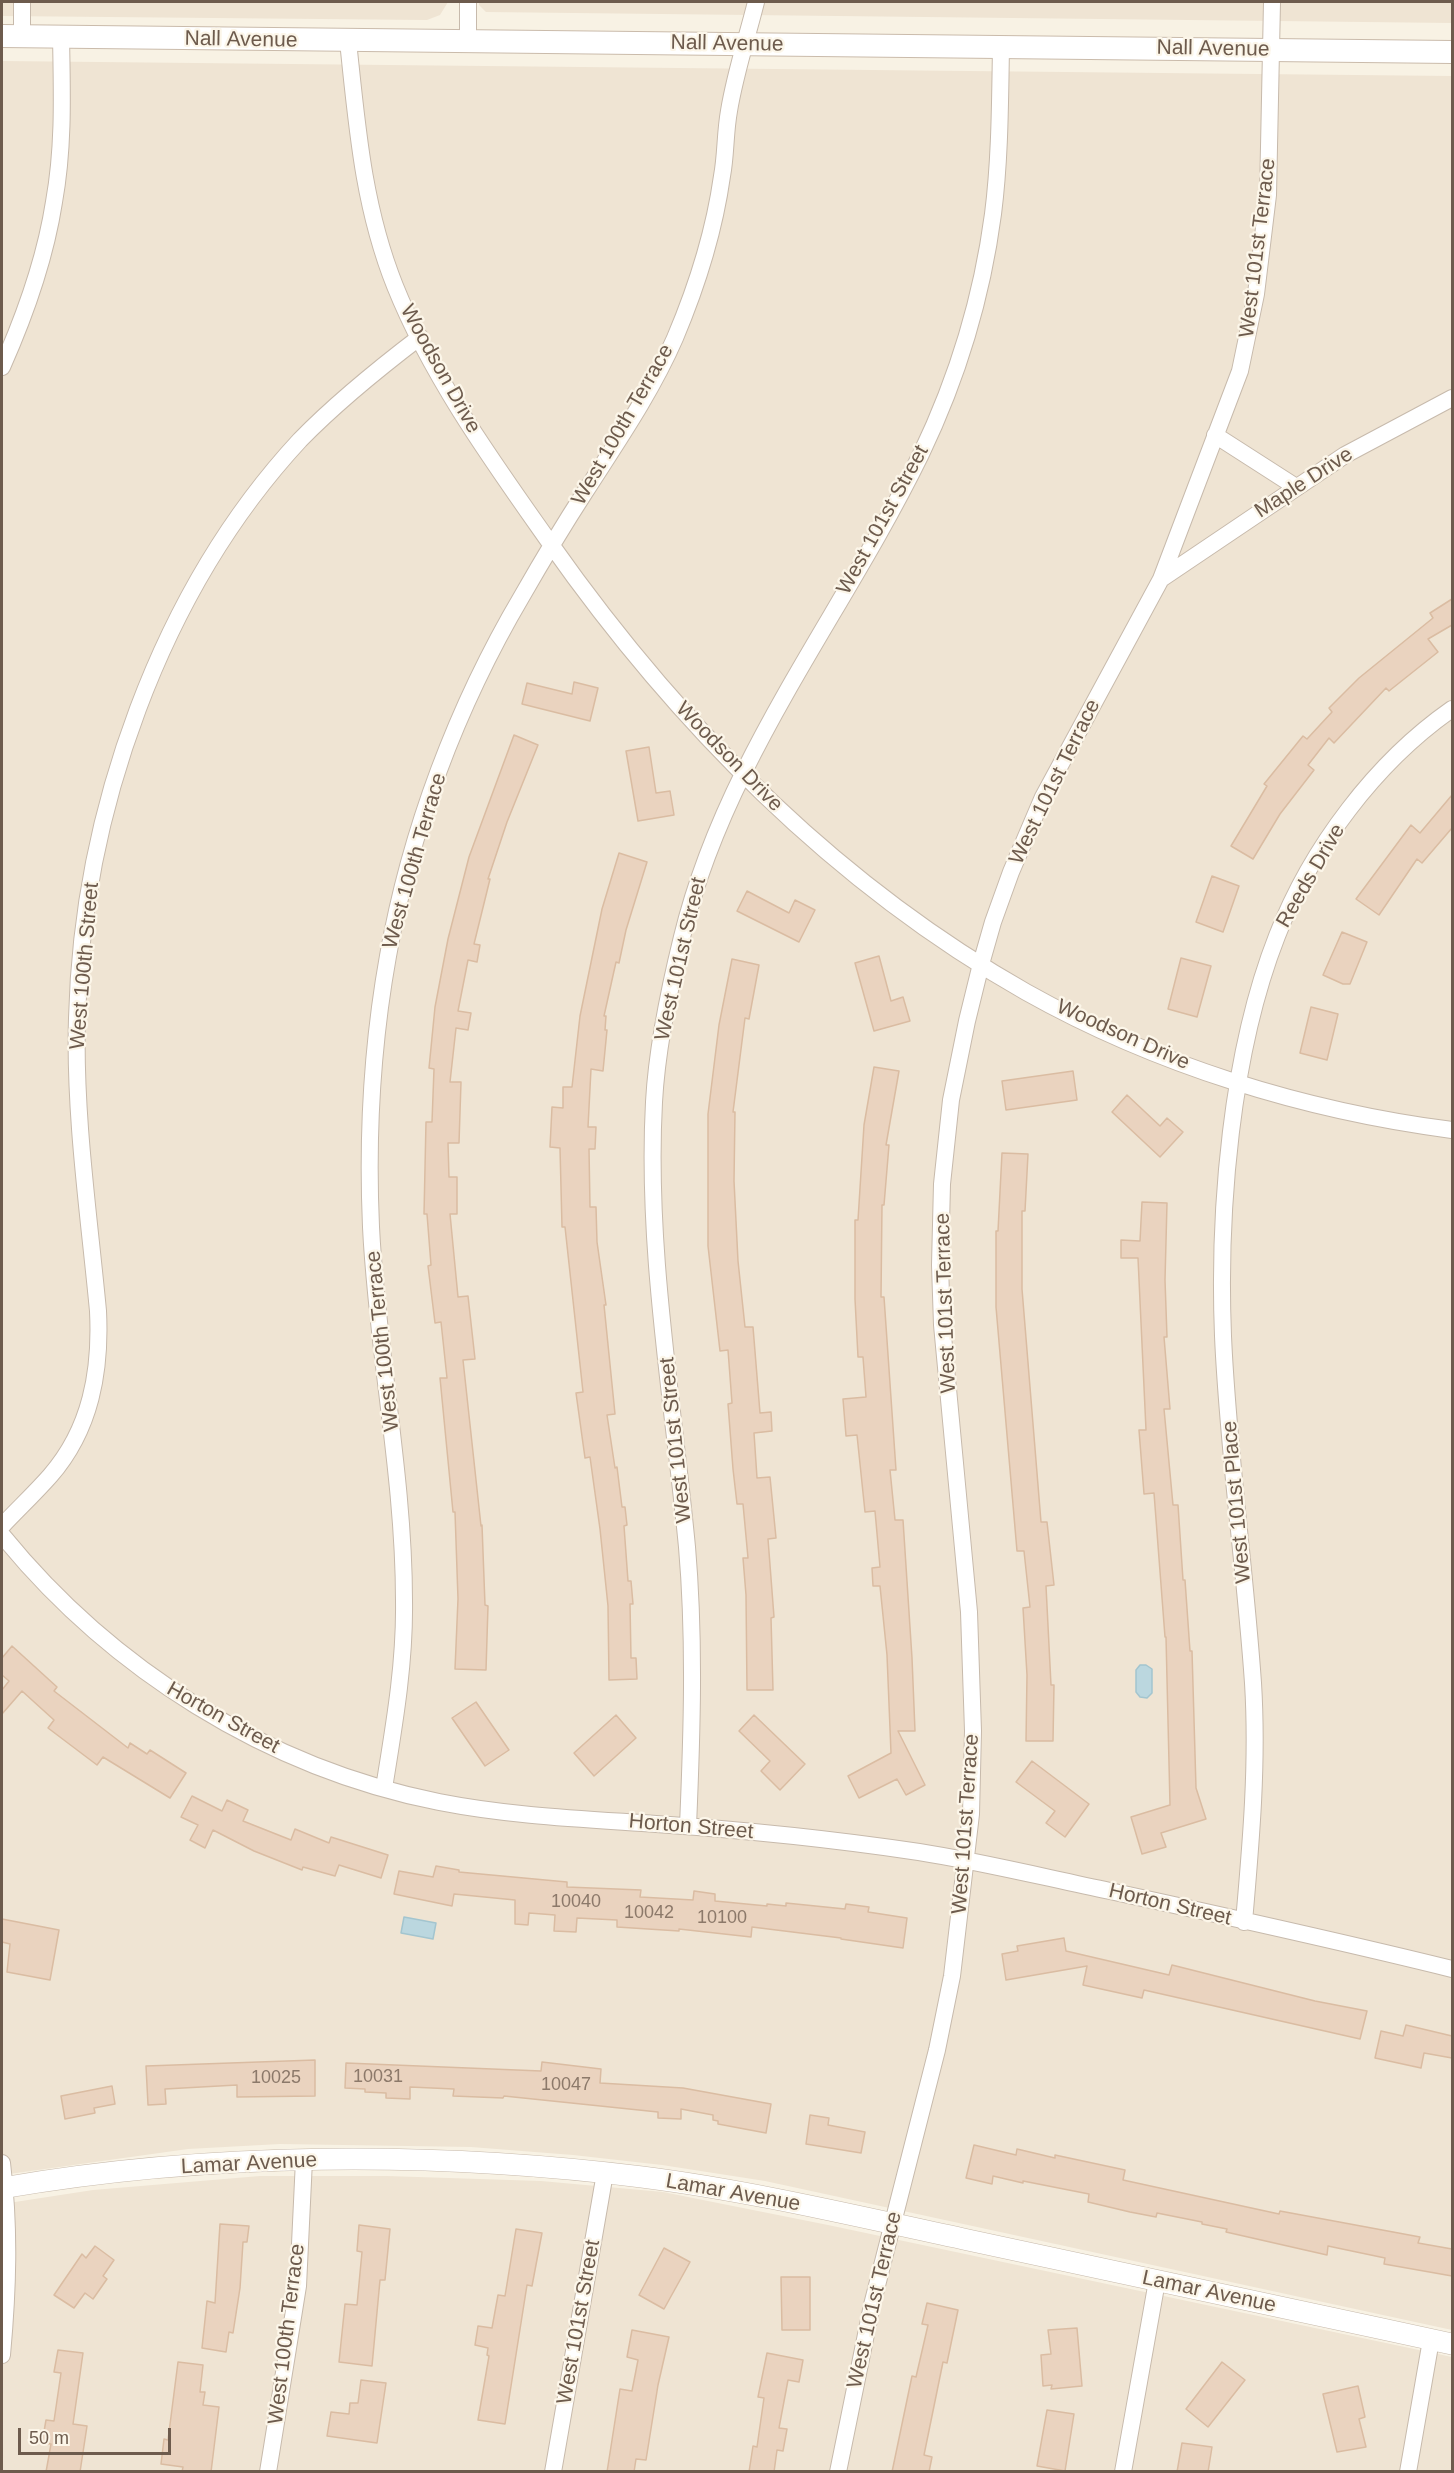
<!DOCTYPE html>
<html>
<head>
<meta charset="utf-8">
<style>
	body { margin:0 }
	#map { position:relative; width:1454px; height:2473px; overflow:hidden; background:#f8f2e4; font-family:Helvetica,sans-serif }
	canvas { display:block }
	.frame { position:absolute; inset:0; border:3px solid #6d5b4d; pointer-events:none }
	.scale { position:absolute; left:18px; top:2428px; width:153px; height:27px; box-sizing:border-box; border:3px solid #6d5b4d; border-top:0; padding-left:8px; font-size:18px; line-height:21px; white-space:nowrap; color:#6d5b4d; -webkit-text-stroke:4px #fcf6e9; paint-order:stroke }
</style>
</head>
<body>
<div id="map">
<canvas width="1454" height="2473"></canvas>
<div class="frame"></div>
<div class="scale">50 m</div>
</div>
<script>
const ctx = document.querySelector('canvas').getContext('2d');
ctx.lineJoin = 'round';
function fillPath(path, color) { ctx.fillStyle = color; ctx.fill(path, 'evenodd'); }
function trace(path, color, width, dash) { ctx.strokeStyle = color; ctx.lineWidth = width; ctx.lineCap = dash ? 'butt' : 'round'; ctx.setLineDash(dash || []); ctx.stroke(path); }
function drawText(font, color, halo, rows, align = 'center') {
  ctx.font = font + ' Helvetica,sans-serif'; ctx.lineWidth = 4.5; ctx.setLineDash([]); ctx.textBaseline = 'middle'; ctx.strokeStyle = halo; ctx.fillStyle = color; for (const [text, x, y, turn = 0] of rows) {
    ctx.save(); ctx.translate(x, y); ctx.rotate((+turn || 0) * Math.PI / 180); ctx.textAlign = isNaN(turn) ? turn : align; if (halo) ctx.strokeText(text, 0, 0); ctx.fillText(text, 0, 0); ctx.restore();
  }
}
const residential = new Path2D(`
	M2,2H448L440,15L427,20L2,16Z
	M479,2H1452V23L486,12L479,5Z
	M2,61L1452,76V2330L765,2181L662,2165L573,2155L471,2147L280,2144L188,2149L2,2175Z
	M260,2176H387L541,2181L663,2192L828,2225L1452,2357V2471H2V2204L93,2190Z`);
const water = new Path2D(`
	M1140,1665H1146L1152,1669V1693L1147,1698L1140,1697L1136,1692V1670Z
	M404,1917L436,1923L433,1939L401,1933Z`);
const building = new Path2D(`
	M1452,599V625L1428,639L1438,652L1389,691L1386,688L1334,743L1329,738L1308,765L1314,770L1280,814L1253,859L1231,846L1267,786L1264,784L1303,736L1307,739L1332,712L1329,708L1359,678L1433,618L1430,613Z
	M574,682L598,688L590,721L522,704L527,683L572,694Z
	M514,735L538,745L507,822L488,879H490L474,944L480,945L477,962L468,960L458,1011L471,1013L468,1030L456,1028L450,1082H461L459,1143H448L449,1177H457V1214H450L458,1297L468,1296L475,1359L463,1360L481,1526L482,1525L485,1605L488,1606L486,1670L455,1669L458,1599L455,1512H453L440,1378H447L441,1322L435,1323L428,1266L431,1265L427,1214H424L426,1122H432L434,1069L429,1068L435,1007L448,939L469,857Z
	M649,747L656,793L670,791L674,815L638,821L626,751Z
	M1452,795V828L1422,863L1417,859L1379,915L1356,899L1411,825L1420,833Z
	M619,853L647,862L626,930L619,963L616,962L604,1016H606L605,1030H607L603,1071L591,1069L588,1127H596L595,1149H589L590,1207H596L597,1242L606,1305H604L615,1414L607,1415L615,1468L617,1467L622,1507H625L627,1525L624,1526L628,1581H631L633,1604H630L631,1658H636L637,1679L609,1680L608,1606L600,1529L590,1457L585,1458L576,1393L583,1392L565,1227H562L560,1148L550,1147L552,1107L563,1108V1087H572L580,1016L602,909Z
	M1212,876L1239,886L1223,932L1196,922Z
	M747,891L789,913L795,900L815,910L799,942L737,911Z
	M1342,932L1367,942L1350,984H1343L1323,975Z
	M879,956L891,1001L903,997L910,1021L874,1031L855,963Z
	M1181,958L1211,966L1197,1017L1168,1009Z
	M732,959L759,965L749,1019L745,1018L733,1112H735L734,1181L738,1261L745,1327H753L760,1413L771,1412L772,1431L754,1433L757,1478L770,1477L776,1538L768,1539L774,1617L771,1618L773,1690H747L746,1595L743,1558H748L743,1504H737L733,1469L728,1404L732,1403L728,1350L720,1351L708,1246V1114L719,1025Z
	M1311,1007L1338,1014L1327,1060L1300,1053Z
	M874,1067L899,1071L886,1145H889L884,1205H882L881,1297H884L896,1470H890L895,1520H903L912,1658L915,1731H898L925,1785L906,1795L897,1779L859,1798L848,1776L891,1753L887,1655L880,1586H873L872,1568L880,1567L875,1511L865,1512L857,1435L846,1436L843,1399L866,1397L863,1357H858L855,1299V1220H858L864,1125Z
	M1073,1071L1077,1100L1006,1110L1002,1081Z
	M1127,1095L1160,1126L1167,1118L1183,1132L1160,1157L1112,1112Z
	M1002,1153L1028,1154L1025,1211H1022V1289L1041,1522H1047L1054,1585L1046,1586L1051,1685H1054L1053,1741H1026L1027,1675L1023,1608L1030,1607L1024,1551H1017L996,1307V1231H998Z
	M1142,1202L1167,1203L1165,1280L1167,1337H1164L1170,1409H1164L1173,1505H1178L1183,1580H1185L1190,1651H1192L1196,1788L1206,1819L1161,1833L1166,1847L1142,1854L1131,1817L1170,1805L1166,1637H1165L1154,1493L1144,1494L1139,1430H1146L1138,1258H1121V1240L1140,1241Z
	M12,1646L57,1687L54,1691L128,1748L130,1743L147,1754L150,1750L186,1773L170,1798L103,1757L97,1765L48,1728L54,1720L22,1691L2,1714V1690L9,1681L2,1675V1658Z
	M476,1702L509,1750L485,1766L452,1718Z
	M616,1715L636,1738L594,1776L574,1753Z
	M754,1715L805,1764L780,1790L761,1771L770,1761L739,1731Z
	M1032,1761L1089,1804L1065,1837L1046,1823L1055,1811L1016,1782Z
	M192,1796L222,1811L227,1800L248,1810L243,1821L291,1840L295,1829L329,1843L331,1837L388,1855L381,1878L339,1865L335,1876L303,1867L302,1870L254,1851L213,1830L205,1848L190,1840L198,1825L181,1817Z
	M436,1866L459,1870V1872L567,1882V1887L641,1890L640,1897L693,1900L694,1891L715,1894V1901L767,1906V1904L786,1906V1903L845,1909L846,1904L869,1907L868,1912L907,1918L903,1948L841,1939V1938L752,1927L751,1937L679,1929V1931L617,1927V1920L577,1918L576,1932L554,1931L555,1915L529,1913L528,1925L515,1924V1900L454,1894L452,1906L394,1894L399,1871L433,1877Z
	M2,1919L59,1930L50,1980L7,1972L10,1944L2,1942Z
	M1064,1938L1066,1951L1169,1975L1172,1965L1315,2001L1367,2011L1360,2039L1144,1990L1142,1998L1083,1985L1087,1966L1006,1980L1002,1954L1018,1951L1017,1946Z
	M1406,2025L1452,2036V2058L1424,2053L1421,2068L1375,2058L1381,2031L1403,2036Z
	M315,2060V2096L237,2097V2085L165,2089L166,2104L148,2105L146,2066Z
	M542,2062L601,2069L600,2083L683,2088L771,2104L766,2133L718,2124V2121L713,2120V2115L681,2109V2119L658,2118V2112L504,2096L503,2098L453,2096L454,2089L410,2087V2099L386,2098V2093L365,2092V2089L345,2088L346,2063L541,2071Z
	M112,2086L115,2104L94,2108L95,2113L65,2119L61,2096Z
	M810,2115L829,2118L828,2125L865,2132L861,2153L806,2144Z
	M974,2145L1016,2155L1017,2149L1055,2158V2155L1125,2170L1123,2180L1279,2214L1280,2211L1420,2237L1418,2243L1452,2249V2276L1384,2264L1385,2258L1328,2246L1327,2255L1226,2232L1227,2229L1202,2224V2222L1157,2213L1156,2217L1130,2212L1088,2202L1089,2194L1023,2181V2183L993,2176L992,2184L966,2178Z
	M220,2224L249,2226L247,2242H243L240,2288L233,2333L229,2332L226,2352L202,2348L207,2301L215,2303Z
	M359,2225L390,2229L385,2280H380L372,2366L339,2362L345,2304L357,2305L362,2252L357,2251Z
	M516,2229L542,2233L532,2286L527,2285L505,2424L478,2420L489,2356L487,2355L488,2348L475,2345L478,2326L492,2328L498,2295L505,2296Z
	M95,2246L114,2260L103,2276L107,2279L93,2299L85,2293L74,2308L54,2295L82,2254L86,2258Z
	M664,2248L690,2262L664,2309L639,2295Z
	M781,2277H810V2330H782Z
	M927,2303L958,2310L947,2363L943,2362L924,2455L932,2457L929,2472H892L912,2376L916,2377L928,2325L922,2324Z
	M1077,2328L1082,2386L1051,2389L1052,2385L1043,2386L1041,2355L1051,2354L1048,2330Z
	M632,2330L669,2337L658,2385L646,2460L636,2459L634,2472H607L620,2389L632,2391L638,2360L627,2357Z
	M58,2350L83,2353L73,2424L87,2426L80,2472H46L51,2444L42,2443L46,2420L54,2421L61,2373L54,2372Z
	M767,2353L803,2360L799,2382L788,2380L779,2428L787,2429L783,2451L777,2450L774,2472H749L753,2446L757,2447L764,2398L758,2397Z
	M178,2362L203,2365L200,2392H205L203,2405L219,2407L211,2472H182L183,2467L161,2464L164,2439L168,2440Z
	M1222,2362L1245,2380L1208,2427L1186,2409Z
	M361,2380L386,2383L377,2443L327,2436L331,2412L349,2414L350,2403H358Z
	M1358,2386L1365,2417L1359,2419L1366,2447L1337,2452L1323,2394Z
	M1047,2410L1074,2414L1065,2471L1037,2466Z
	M1182,2443L1212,2447L1208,2472H1177Z`);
const minor = new Path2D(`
	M22,2V37
	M348,41C357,126 363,206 395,286C432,378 493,462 550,543C676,722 834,883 1026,992C1156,1065 1305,1111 1452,1130
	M468,42V2
	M2,367C26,313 45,260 54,202C64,147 62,92 61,37
	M1215,435L1296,487
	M1161,579L1345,455L1452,398
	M2,1526C18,1509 35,1493 50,1476C91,1429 101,1371 98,1311C89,1215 74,1115 77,1018C82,814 160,591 300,440C337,402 378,369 420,337
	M2,1535C111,1669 267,1768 439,1802C510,1816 583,1819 656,1824C744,1830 832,1839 919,1852C983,1862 1047,1878 1110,1891C1225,1916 1339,1941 1452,1969
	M384,1788C394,1726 405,1664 404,1601C404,1476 377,1352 371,1227C367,1137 372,1045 388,956C410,831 457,706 522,596C542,561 563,526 585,492C617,442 651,393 675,338C697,286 714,233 722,176C726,155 725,133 729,111C735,74 747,38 756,2
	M688,1826C692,1733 695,1640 687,1547C673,1399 646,1250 654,1102C657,1046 669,990 682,937C725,759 842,616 921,454C957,379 982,297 993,214C1000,159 1000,103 1001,47
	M1244,1922C1251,1842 1258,1763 1253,1683C1245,1567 1228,1452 1223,1336C1218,1210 1231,1053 1277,936C1311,848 1376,762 1452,709
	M2,2163C10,2229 8,2289 2,2355
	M268,2472L298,2286L304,2160
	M553,2472L605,2173
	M838,2472L872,2305L937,2050L952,1976L971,1814L973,1731L969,1612L942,1325L940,1265L942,1184L951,1100L967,1021L981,964L993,922L1011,872L1043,797L1161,579L1240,371L1256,294L1268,195L1272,2
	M1123,2472L1157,2281
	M1408,2472L1431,2340`);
const tertiary = new Path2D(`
	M2,2188C209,2152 433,2151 642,2177C752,2191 860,2217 968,2240C1130,2275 1291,2309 1452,2344`);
const secondary = new Path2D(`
	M2,36L1452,52`);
const numberNames = [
	["10040",576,1902],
	["10042",649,1913],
	["10100",722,1918],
	["10031",378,2077],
	["10025",276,2078],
	["10047",566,2085]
];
const streetNames = [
	["Nall Avenue",241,40,1],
	["Nall Avenue",727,44,1],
	["Nall Avenue",1213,49,1],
	["West 101st Terrace",1258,248,-83],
	["Woodson Drive",440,369,61],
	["West 100th Terrace",623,425,-60],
	["Maple Drive",1304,483,-33],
	["West 101st Street",883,520,-61],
	["Woodson Drive",729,757,46],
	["West 101st Terrace",1055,782,-64],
	["West 100th Terrace",415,861,-74],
	["Reeds Drive",1311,876,-60],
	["West 101st Street",681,959,-77],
	["West 100th Street",85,966,-85],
	["Woodson Drive",1123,1035,24],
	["West 101st Terrace",946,1303,-92],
	["West 100th Terrace",383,1341,-96],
	["West 101st Street",676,1440,-96],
	["West 101st Place",1237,1502,-95],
	["Horton Street",223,1718,29],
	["West 101st Terrace",966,1824,-86],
	["Horton Street",691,1827,5],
	["Horton Street",1170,1905,13],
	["Lamar Avenue",249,2164,-3],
	["Lamar Avenue",733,2193,10],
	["Lamar Avenue",1209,2292,12],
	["West 101st Terrace",875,2300,-77],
	["West 101st Street",579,2322,-80],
	["West 100th Terrace",287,2334,-83]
];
fillPath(residential, '#efe4d3');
fillPath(water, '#bbd7df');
trace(water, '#a3c5cf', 1.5);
fillPath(building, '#ead3bf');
trace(building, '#dabca2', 1.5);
trace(minor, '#c7baac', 18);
trace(tertiary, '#c7baac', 22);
trace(secondary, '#cabbab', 24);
trace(minor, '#fff', 16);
trace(tertiary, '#fff', 21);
trace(secondary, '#fff', 22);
drawText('18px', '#8c796a', null, numberNames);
drawText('21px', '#6d5b4d', '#fcf6e9', streetNames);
</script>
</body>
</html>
